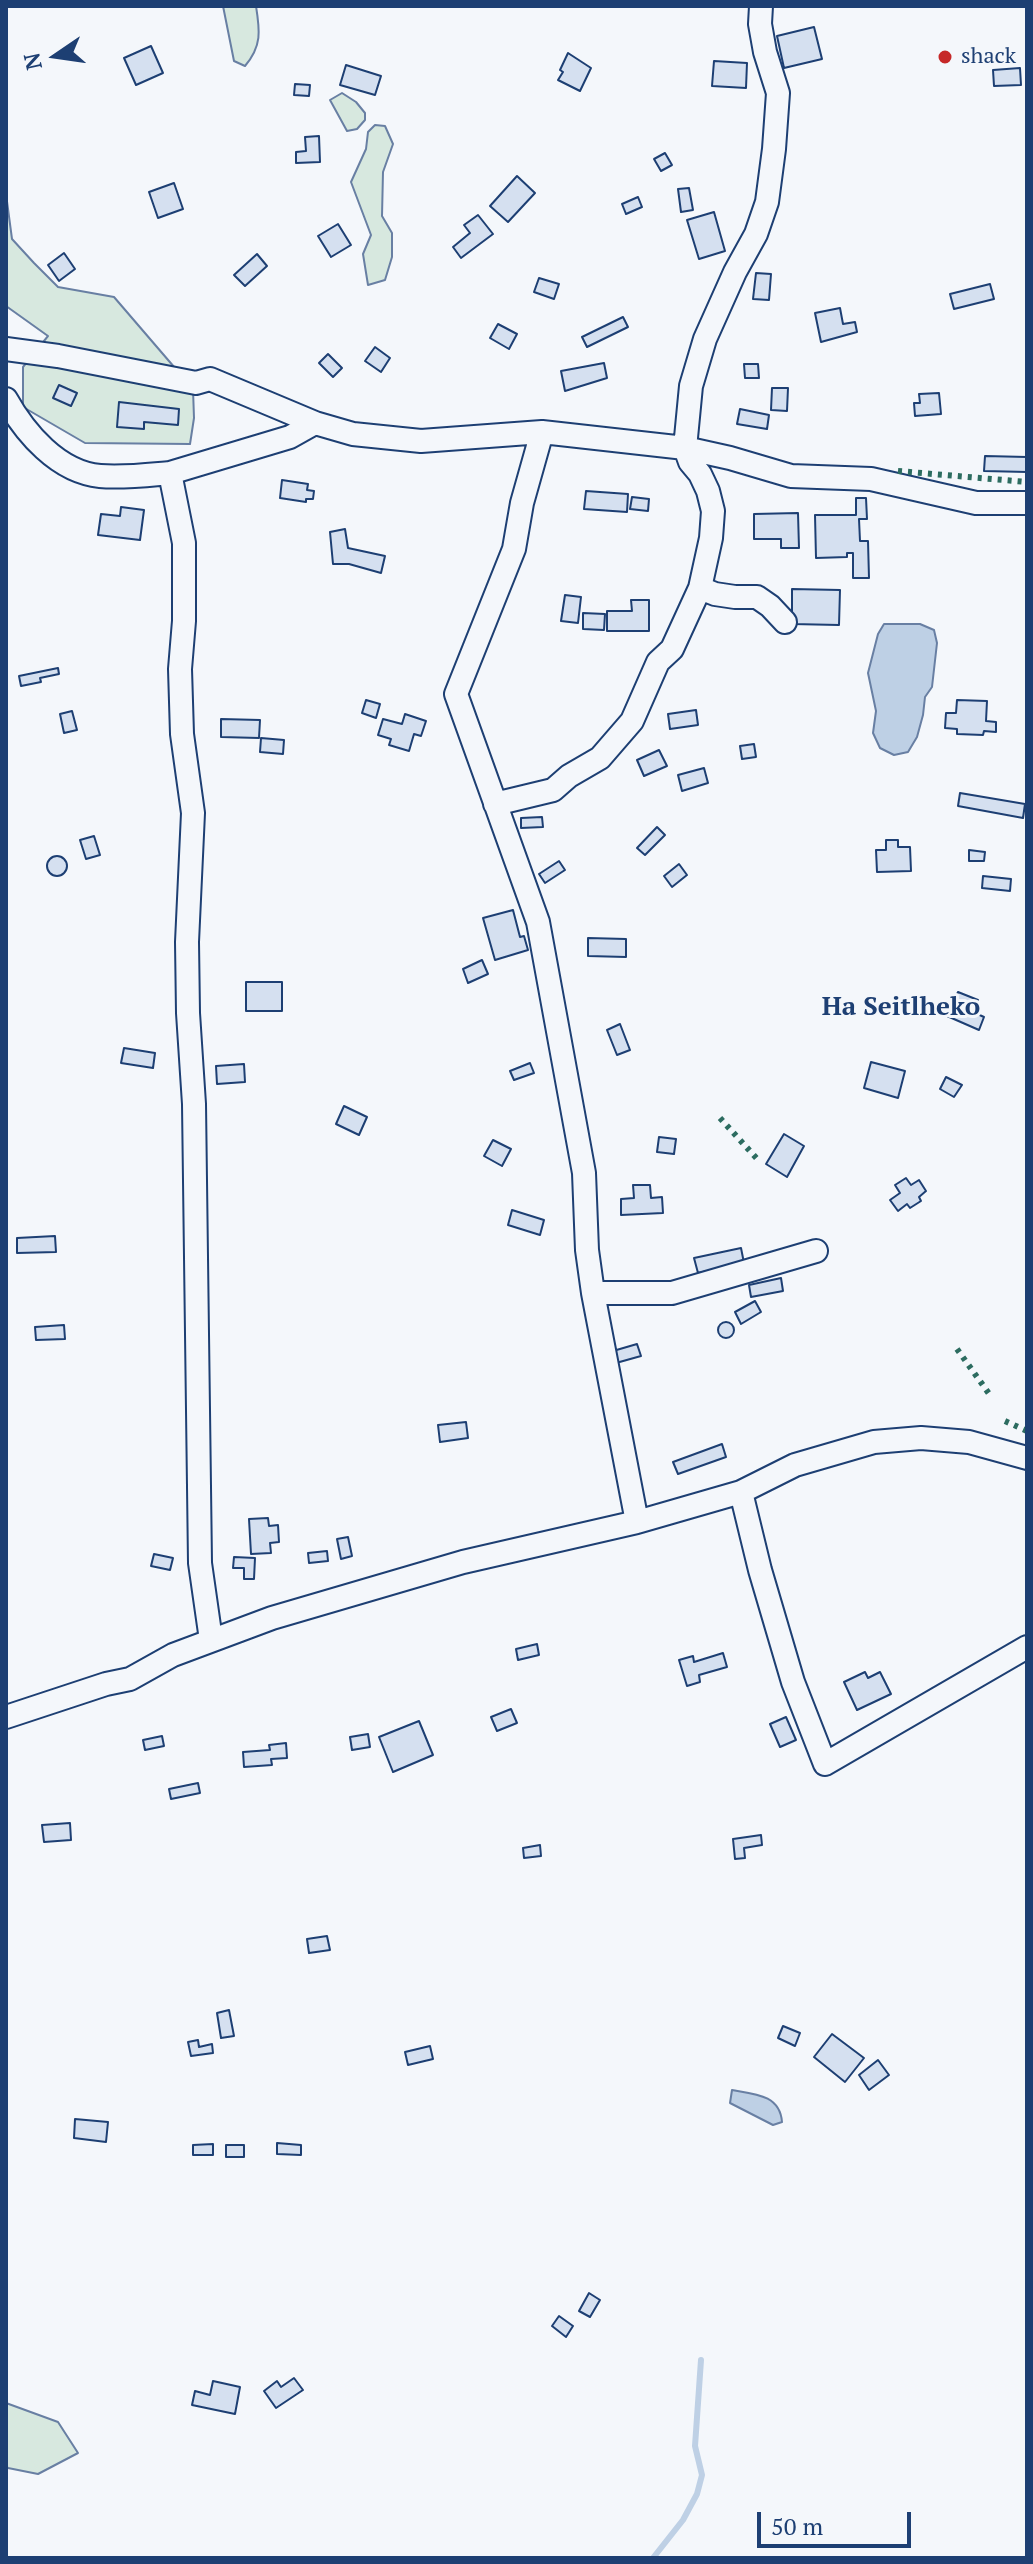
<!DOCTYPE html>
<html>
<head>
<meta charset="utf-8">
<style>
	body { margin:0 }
	#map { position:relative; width:1033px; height:2564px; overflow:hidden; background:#f4f7fb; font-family:"PT Serif",serif }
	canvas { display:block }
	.frame { position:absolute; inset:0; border:8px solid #1d3f73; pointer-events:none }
	.north { position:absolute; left:16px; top:16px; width:80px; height:80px; -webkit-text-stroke:6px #f4f7fb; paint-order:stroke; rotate:257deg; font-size:22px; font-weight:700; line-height:32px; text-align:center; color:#1d3f73 }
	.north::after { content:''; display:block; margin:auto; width:28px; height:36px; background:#1d3f73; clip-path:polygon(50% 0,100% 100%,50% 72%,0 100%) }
	.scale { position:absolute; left:757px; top:2512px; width:154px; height:36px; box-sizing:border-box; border:4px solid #1d3f73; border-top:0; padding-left:10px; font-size:24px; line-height:28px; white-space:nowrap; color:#1d3f73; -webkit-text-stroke:6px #f4f7fb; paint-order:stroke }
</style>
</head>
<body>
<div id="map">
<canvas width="1033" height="2564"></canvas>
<div class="frame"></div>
<div class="north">N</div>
<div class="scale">50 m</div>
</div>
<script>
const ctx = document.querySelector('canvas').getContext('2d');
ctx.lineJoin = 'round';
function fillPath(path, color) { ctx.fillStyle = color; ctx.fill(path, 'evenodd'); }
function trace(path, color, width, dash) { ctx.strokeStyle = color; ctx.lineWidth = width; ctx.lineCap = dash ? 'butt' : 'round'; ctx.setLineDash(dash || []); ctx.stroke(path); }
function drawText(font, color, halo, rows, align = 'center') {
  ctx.font = font + ' "PT Serif",serif'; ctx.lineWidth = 6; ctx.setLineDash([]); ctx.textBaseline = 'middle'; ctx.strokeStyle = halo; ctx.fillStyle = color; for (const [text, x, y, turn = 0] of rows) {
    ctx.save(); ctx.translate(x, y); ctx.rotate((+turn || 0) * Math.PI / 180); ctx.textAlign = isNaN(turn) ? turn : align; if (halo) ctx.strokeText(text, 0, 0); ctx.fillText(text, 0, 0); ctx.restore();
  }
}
const green = new Path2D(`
	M223,6H256C260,31 262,46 245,66L234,61Z
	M342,93L356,102L365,113V120L357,129L347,131L330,100Z
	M375,125L385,126L393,144L383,172L382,216L392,233V257L385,280L368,285L363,254L371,235L351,182L366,149L368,132Z
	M6,194L12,239L34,263L58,287L114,297L193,389L194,418L190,444L85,443L23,407V367L48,336L6,306Z
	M6,2403L58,2422L78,2453L38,2474L8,2468L6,2466Z`);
const water = new Path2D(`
	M884,624H920L934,630L937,643L932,687L925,697L923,715L917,737L908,752L894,755L880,748L873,733L876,711L868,673L878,634Z
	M732,2090C755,2094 780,2095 782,2122L773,2125L730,2103Z`);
const stream = new Path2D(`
	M653,2558L683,2520L697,2494L702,2475L695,2446L701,2360`);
const building = new Path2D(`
	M814,27L822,59L784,68L777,36Z
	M151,46L163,73L136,85L124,58Z
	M568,53L591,68L580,91L558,80L563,72L560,70Z
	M714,61L747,63L746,88L712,86Z
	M346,65L381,76L375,95L340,85Z
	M1020,68L1021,85L994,86L993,70Z
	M295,84L310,85L309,96L294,95Z
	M319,136L320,162L296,163V152L306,151L305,137Z
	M665,153L672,165L661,171L654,159Z
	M517,176L535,193L508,222L490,206Z
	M174,183L183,209L158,218L149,192Z
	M689,188L693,210L681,212L678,189Z
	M638,197L642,207L626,214L622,204Z
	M714,212L725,251L699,259L687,220Z
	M478,215L493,234L461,258L453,247L470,233L464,225Z
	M338,224L351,245L331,257L318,236Z
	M64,253L75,269L59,281L48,265Z
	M257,254L267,266L245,286L234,275Z
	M756,273L771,274L769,300L753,299Z
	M539,278L559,284L554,299L534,292Z
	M990,284L994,299L954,309L950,294Z
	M840,308L843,324L855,322L857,332L821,342L815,313Z
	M623,317L628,327L587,347L582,337Z
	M498,324L517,334L509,349L490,338Z
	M375,347L390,358L381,372L365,361Z
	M328,354L342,368L333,377L319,363Z
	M604,363L607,378L565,391L561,371Z
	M744,364H758L759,378H745Z
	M59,385L77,393L71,406L53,398Z
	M772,388H788L787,411L771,410Z
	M939,393L941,414L915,416L914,403H920L919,394Z
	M119,402L179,409L178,425L144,422V429L117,427Z
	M740,409L769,415L767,429L737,424Z
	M985,456L1027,457V472L984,471Z
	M282,480L308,484L307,490L314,491L313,499H306V502L280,498Z
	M586,491L628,494L627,512L584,509Z
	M632,497L649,499L648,511L630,509Z
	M856,498H866L867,519H859L860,541H868L869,578H853V553H847V557L816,558L815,515H856Z
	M121,507L144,510L140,540L98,535L101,514L120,516Z
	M798,513L799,548H781V539H754V514Z
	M345,529L348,548L385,556L381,573L349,564H333L330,532Z
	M792,589L840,590L839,625L792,624Z
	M565,595L581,597L578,623L561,621Z
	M631,600H649V631H607V611H632Z
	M583,613L605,614L604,630L583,629Z
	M58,668L59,674L40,678L41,682L21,686L19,676Z
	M366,700L380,704L376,718L362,713Z
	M957,700L987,701L986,721L996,722V732L984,731L983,735L957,734V729L945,728L946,713H956Z
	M696,710L698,725L670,729L668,714Z
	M72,711L77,730L64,733L60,714Z
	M405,714L426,721L421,736L414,734L409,751L389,745L391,739L378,735L383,719L402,724Z
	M221,719L260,720L259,738L221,737Z
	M261,738L284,740L283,754L260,752Z
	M754,744L756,757L742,759L740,746Z
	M659,750L667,766L644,776L637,760Z
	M704,768L708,783L682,791L678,775Z
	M960,793L1025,804L1023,818L958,806Z
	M542,817L543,827L521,828V818Z
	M657,827L665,835L645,855L637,848Z
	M94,836L100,855L86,859L80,840Z
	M886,840H898V847H910L911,871L877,872L876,850H886Z
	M969,850L985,852L984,861H969Z
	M47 866a10 10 0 1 1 20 0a10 10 0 1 1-20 0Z
	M559,861L565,870L545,883L539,874Z
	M679,864L687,875L672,887L664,876Z
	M983,876L1011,879L1010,891L982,888Z
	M513,910L520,937L524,936L528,950L495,960L483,918Z
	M588,938L626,939V957L588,956Z
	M482,960L488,974L468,983L463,969Z
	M246,982H282V1011H246Z
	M958,992L978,1000L973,1012L984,1017L979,1030L947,1016Z
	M620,1024L630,1050L617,1055L607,1030Z
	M124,1048L155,1053L153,1068L121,1063Z
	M871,1062L905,1071L898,1098L864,1088Z
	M530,1063L534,1073L514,1080L510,1071Z
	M244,1064L245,1082L217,1084L216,1066Z
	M946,1077L962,1085L954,1097L940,1089Z
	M344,1106L367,1117L359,1135L336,1124Z
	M784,1134L804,1146L787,1177L766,1164Z
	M659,1137L676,1139L674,1154L657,1152Z
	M493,1140L511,1149L502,1166L484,1156Z
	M906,1178L911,1185L919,1180L926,1191L919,1197L921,1201L910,1208L907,1204L898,1211L890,1200L900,1193L895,1185Z
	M633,1185H650L651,1198L662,1197L663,1213L621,1215V1199L634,1198Z
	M512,1210L544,1220L540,1235L508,1225Z
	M55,1236L56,1252L17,1253V1238Z
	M741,1248L744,1263L698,1273L694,1258Z
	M781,1278L783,1291L751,1297L749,1285Z
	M755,1301L761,1312L741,1324L735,1312Z
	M718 1330a8 8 0 1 1 16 0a8 8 0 1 1-16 0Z
	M64,1325L65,1339L36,1340L35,1327Z
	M637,1344L641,1356L616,1363L613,1351Z
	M466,1422L468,1438L440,1442L438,1425Z
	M722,1444L726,1457L678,1474L673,1462Z
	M268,1518L269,1526L278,1525L279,1542L270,1543L271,1553L251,1554L249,1519Z
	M348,1537L352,1556L341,1559L337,1539Z
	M327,1551L328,1561L309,1563L308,1553Z
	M154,1554L173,1558L170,1570L151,1566Z
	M234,1557L255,1558L254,1579H244V1568H233Z
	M537,1644L539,1655L518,1660L516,1649Z
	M723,1653L727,1667L699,1675L700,1682L687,1686L679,1660L693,1656L694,1662Z
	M865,1672L868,1678L880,1672L891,1694L857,1710L844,1682Z
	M511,1709L517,1723L497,1731L491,1717Z
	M786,1717L796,1740L780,1747L770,1724Z
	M419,1721L433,1755L393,1772L379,1737Z
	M368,1734L370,1747L352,1750L350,1737Z
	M162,1736L164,1746L145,1750L143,1740Z
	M286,1743L287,1758L271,1759L272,1765L244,1767L243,1752L270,1750L269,1745Z
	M198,1783L200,1793L171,1799L169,1789Z
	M70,1823L71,1840L44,1842L42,1825Z
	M761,1835L762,1845L744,1848L745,1858L735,1859L733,1839Z
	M540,1845L541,1856L524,1858L523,1848Z
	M327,1936L330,1950L309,1953L307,1939Z
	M229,2010L234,2036L221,2038L217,2013Z
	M783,2026L800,2033L795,2046L778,2038Z
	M832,2034L864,2058L845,2082L814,2057Z
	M198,2040L199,2047L212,2044L213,2053L191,2056L188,2042Z
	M430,2046L433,2059L408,2065L405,2052Z
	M878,2060L889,2075L869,2090L859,2075Z
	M75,2119L108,2122L106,2142L74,2138Z
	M277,2143L301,2145V2155L277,2154Z
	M213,2144V2155H193V2145Z
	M226,2145H244V2157H226Z
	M589,2293L600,2300L590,2317L579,2311Z
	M559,2316L573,2326L566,2337L552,2326Z
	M294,2378L303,2390L276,2408L264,2391L277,2381L281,2387Z
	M213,2381L240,2387L235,2414L192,2405L195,2391L210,2395Z`);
const minor = new Path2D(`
	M6,349L58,356L196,383L210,379L315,423
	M6,399C25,433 58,472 100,476C123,478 147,475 170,473L184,543V621L180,669L182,734L193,813L187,942L188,1013L194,1104L200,1563L211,1640
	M170,473L290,437L315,423L353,434L421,441L542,432L685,448L730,458L791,476L871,479L976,503H1027
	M700,588L715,594L735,597H757L770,606L785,622
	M495,804L553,790L569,776L600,758L632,721L658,662L672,649L700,588L711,538L713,511L708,491L700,474L690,462L685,448L691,386L705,339L735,272L756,234L767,202L774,149L778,93L765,52L760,24L761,6
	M593,1293H672L816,1251
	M741,1492L760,1570L793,1682L825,1764L1027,1647
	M637,1522L741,1492L795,1465L874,1442L921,1438L969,1442L1027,1458
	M6,1717L106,1684L130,1679L173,1655L272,1618L463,1562L637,1522L593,1293L587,1250L584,1173L538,922L456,694L514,549L522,503L542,432`);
const hedge = new Path2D(`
	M898,471L1027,482
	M720,1118L759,1161
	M957,1349L990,1395
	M1005,1421L1027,1431`);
const markers = [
	[945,57,8,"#c62828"]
];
const poiNames = [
	["shack",961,57]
];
const quarterNames = [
	["Ha Seitlheko",901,1008]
];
fillPath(green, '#d7e8df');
trace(green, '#687fa3', 2);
fillPath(water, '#bed0e5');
trace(water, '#687fa3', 2);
trace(stream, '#bed0e5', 6);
fillPath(building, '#d5e0f0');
trace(building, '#1d3f73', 2);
trace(minor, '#1d3f73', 26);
trace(minor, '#f4f7fb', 22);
trace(hedge, '#2c6c60', 6, [4, 6]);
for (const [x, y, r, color] of markers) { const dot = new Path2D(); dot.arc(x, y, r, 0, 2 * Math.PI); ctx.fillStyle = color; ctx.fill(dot); trace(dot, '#f4f7fb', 3); }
drawText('22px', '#1d3f73', '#f4f7fb', poiNames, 'left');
drawText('bold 26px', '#1d3f73', '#f4f7fb', quarterNames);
</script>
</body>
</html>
